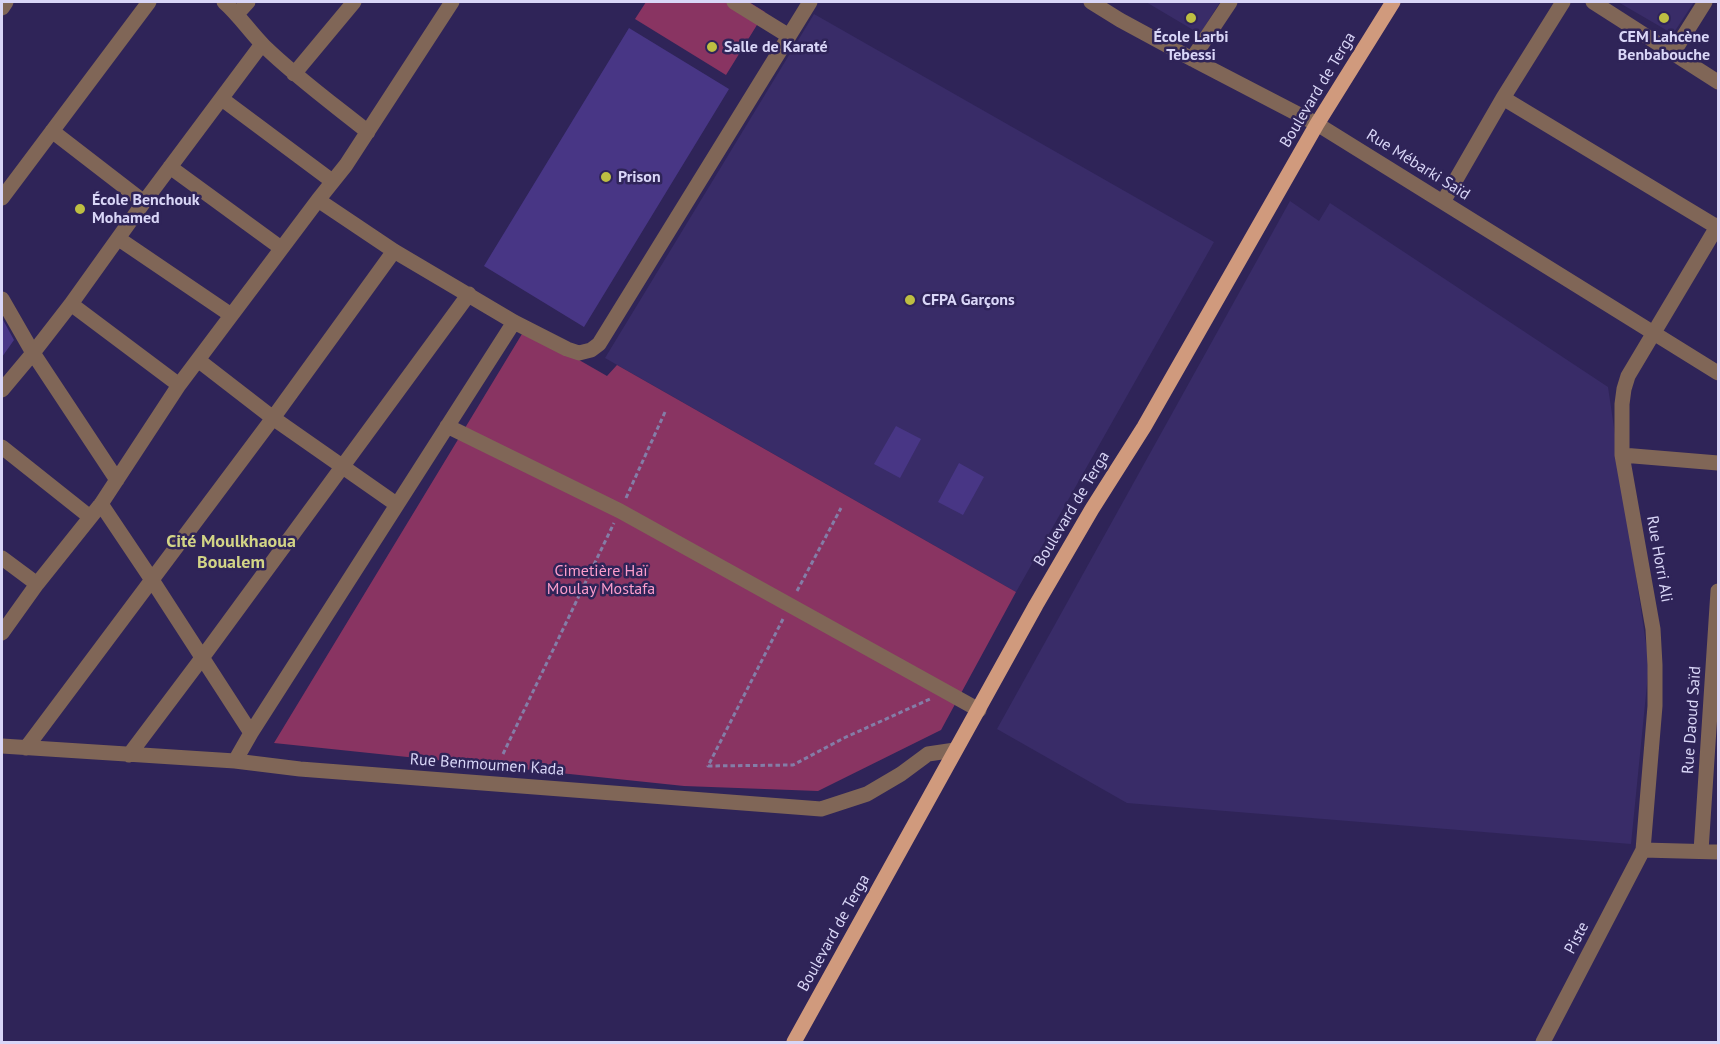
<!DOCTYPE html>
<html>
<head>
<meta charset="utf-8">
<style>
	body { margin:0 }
	#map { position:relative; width:1720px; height:1044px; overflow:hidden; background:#2f2458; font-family:"PT Sans",sans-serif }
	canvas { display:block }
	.frame { position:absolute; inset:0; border:3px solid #d9d6f7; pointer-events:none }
</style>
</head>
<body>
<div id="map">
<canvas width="1720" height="1044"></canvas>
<div class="frame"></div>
</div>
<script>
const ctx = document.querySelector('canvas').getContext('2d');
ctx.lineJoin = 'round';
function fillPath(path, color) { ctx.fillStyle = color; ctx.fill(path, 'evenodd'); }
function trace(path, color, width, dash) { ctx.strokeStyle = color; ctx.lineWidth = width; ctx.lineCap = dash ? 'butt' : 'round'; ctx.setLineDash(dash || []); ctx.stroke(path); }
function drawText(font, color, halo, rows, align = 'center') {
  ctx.font = font + ' "PT Sans",sans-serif'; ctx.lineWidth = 5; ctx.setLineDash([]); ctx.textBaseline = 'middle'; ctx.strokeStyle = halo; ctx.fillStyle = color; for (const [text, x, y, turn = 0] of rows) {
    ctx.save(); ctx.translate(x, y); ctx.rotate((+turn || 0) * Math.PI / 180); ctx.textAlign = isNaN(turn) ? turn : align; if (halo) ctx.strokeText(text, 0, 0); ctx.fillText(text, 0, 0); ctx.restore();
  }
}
const built = new Path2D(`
	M1146,2H1220L1200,34Z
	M1618,2H1694L1673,34Z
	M814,14L1214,242L1016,592L605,358Z
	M1290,201L1319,221L1330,203L1608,387L1649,664L1631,844L1127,803L997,729Z`);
const green = new Path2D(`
	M646,2H749L765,12L726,75L635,19Z
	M525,329L607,376L617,365L1016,592L941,730L818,791L684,786L274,743Z`);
const building = new Path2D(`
	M629,28L729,89L584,327L484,266Z
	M2,318L14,340L2,357Z
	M896,426L921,439L900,478L874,464Z
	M959,463L984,477L963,515L938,502Z`);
const path = new Path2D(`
	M626,498L665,412
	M797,591L841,508
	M783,619L708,766L793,765L844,738L930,699
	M503,754L614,523`);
const minor = new Path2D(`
	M224,2C239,15 250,32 264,46C297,78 333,104 368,132
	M452,2L346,165L318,200L394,251L514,322L567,349L579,353L591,350L599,344L810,2
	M734,2L789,36
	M1091,2L1120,20L1192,59L1317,124L1718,373
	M1593,2L1718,82
	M2,8L6,2
	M237,14L248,2
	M1673,53L1705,2
	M1192,59L1230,2
	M294,74L354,2
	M1503,98L1717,227
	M222,99L332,181
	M52,131L144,202
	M170,167L281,248
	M2,198L149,2
	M1443,202L1503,98L1563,2
	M1718,225L1628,376L1624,389L1622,404V455L1653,629L1655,665V706L1643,850L1718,852
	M119,239L231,315
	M2,299L33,353L117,480
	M71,304L179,385
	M198,360L273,418L396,504
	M2,390L33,353L71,304L144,202L262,44
	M447,426L620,511L979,710
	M2,447L90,517
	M1622,455L1718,463
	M101,504L152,580L251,733
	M2,558L37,584
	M2,633L37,584L101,504L179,385L318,200
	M2,746L235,761L300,769L821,809L867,794L901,774L928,754L955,750
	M26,748L273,418L394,251
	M129,755L202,658L469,294
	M235,761L251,733L514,322
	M1701,851L1718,591
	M1543,1042L1643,850`);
const major = new Path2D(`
	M794,1042L1036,605L1092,509L1144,427L1317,124L1393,2`);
const markers = [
	[1191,18,6,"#bebf42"],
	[1664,18,6,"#bebf42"],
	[712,47,6,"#bebf42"],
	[606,177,6,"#bebf42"],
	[80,209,6,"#bebf42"],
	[910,300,6,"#bebf42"]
];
const poiNames = [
	["École Larbi",1191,37,"center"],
	["Tebessi",1191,55,"center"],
	["CEM Lahcène",1664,37,"center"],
	["Benbabouche",1664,55,"center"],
	["Salle de Karaté",724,47],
	["Prison",618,177],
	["École Benchouk",92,200],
	["Mohamed",92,218],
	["CFPA Garçons",922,300]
];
const streetNames = [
	["Boulevard de Terga",1318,90,-59],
	["Rue Mébarki Saïd",1418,165,32],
	["Boulevard de Terga",1072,509,-59],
	["Rue Horri Ali",1659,559,80],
	["Rue Daoud Saïd",1692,720,-86],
	["Rue Benmoumen Kada",487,765,4],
	["Boulevard de Terga",834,933,-61],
	["Piste",1577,938,-62]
];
const parkNames = [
	["Cimetière Haï",601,571],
	["Moulay Mostafa",601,589]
];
const neighbourhoodNames = [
	["Cité Moulkhaoua",231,542],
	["Boualem",231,563]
];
fillPath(built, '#392c68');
fillPath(green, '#893462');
fillPath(building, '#483685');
trace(path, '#847da7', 3, [4.5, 3]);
trace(minor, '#806657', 15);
trace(major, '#d09a7d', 15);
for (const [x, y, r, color] of markers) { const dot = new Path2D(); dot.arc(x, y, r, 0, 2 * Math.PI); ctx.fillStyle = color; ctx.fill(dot); trace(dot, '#2f2458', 2); }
drawText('bold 16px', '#d9d6f7', '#2f2458', poiNames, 'left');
drawText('16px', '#d9d6f7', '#2f2458', streetNames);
drawText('16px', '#fc9dcb', '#2f2458', parkNames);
drawText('bold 18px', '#d2d486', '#2f2458', neighbourhoodNames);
</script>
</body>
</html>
